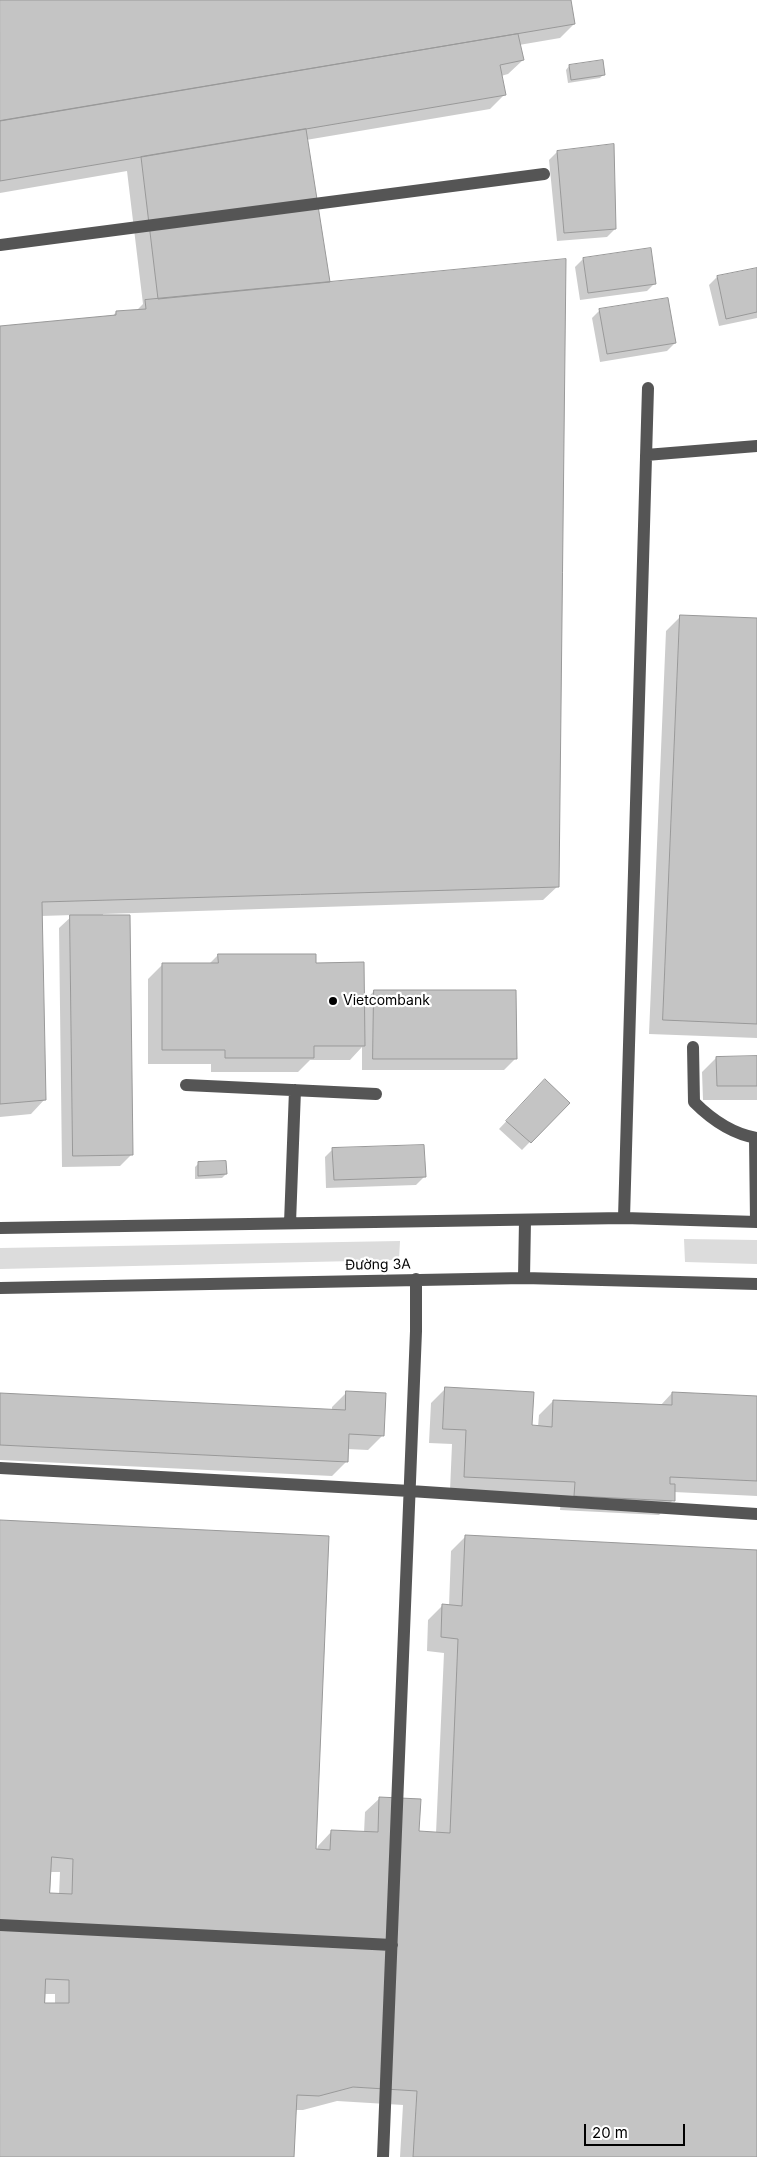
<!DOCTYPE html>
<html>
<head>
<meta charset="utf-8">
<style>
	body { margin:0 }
	#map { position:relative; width:757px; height:2157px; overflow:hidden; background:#fff; font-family:Inter,sans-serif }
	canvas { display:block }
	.scale { position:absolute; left:584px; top:2124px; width:101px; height:22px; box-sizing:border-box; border:2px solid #000; border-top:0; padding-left:6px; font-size:15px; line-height:18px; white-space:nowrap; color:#000; -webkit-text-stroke:4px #fff; paint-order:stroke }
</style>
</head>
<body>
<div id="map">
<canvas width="757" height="2157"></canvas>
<div class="scale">20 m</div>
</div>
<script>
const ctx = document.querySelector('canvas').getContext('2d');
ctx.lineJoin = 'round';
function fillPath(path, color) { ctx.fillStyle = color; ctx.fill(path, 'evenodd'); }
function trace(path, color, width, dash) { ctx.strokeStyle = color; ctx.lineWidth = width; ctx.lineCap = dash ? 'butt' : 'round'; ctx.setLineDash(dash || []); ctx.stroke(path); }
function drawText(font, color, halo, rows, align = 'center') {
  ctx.font = font + ' Inter,sans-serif'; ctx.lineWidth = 4.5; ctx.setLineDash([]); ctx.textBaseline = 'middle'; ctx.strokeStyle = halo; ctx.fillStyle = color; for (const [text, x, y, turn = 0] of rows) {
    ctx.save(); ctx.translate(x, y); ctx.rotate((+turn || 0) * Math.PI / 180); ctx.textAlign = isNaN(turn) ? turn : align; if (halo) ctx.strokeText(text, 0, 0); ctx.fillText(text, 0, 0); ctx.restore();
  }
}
const green = new Path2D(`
	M684,1239L757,1240V1264L685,1262Z
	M400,1241L399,1260L0,1269V1248Z`);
const shadow = new Path2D(`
	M0,0H570L574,24L560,38L519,45L523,60L508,74L501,76L505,94L490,109L306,140L329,283L558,886L543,900L103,914L131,1155L120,1166L62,1167L59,928L73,915L41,916L45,1099L31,1114L0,1117V327L112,317L116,312L136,311L143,304L127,171L0,193Z
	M569,66L604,74L600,78L568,83L566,70Z
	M557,152L615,229L607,237L557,241L549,160Z
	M583,259L655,283L647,291L580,300L575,267Z
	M757,269V318L719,326L709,285L717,277Z
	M600,310L675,343L667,351L600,362L592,318Z
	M681,616L757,619V1038L649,1034L666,631Z
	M218,955L314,964L364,1002L374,991L516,1058L504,1070H362V1047L350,1060H310L298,1072H211V1064H148V979L162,965L209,964Z
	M716,1058H757V1100H703L702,1072Z
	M537,1089L568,1103L522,1150L499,1129Z
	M333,1149L424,1177L416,1185L326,1188L325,1157Z
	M198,1164L226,1174L222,1178L195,1179V1167Z
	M445,1389L531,1426L538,1427L539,1415L553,1401L660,1406L672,1393L757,1397V1496L674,1492L673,1500L659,1515L560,1510L561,1496L450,1491L452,1444L429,1443L431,1403Z
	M346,1393L382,1436L368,1450L347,1449V1461L332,1476L0,1460V1395L332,1411V1407Z
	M0,1521L315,1850H317L318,1846L332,1831L364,1833L365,1812L380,1798L418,1832L436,1833L444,1653L427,1651L428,1620L442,1606H449L451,1551L466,1536L757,1552V2157H400L403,2105L337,2101L303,2110H295L293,2157H0ZM50,1872H60L59,1895L49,1894ZM44,1994H55V2004H44Z`);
const building = new Path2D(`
	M0,0H571L575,24L0,121Z
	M518,34L524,60L500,65L506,95L0,181V121Z
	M603,60L605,75L571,80L569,65Z
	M306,129L330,282L158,299L141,157Z
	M614,144L616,229L564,233L557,151Z
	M651,248L656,284L588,293L583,258Z
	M566,259L559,887L42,902L46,1100L0,1104V326L116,315V311L146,309L145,300Z
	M757,268V312L726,319L717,276Z
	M668,298L676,343L607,354L599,309Z
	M680,615L757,618V1024L663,1020Z
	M70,915H130L133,1155L73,1156Z
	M218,954H316V963L364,962L365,1046H314V1058H225V1050H162V963H218Z
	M374,990H516L517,1059H373Z
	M757,1056V1086H717L716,1057Z
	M545,1079L570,1103L531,1143L506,1121Z
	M424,1145L426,1177L334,1180L332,1148Z
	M226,1161L227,1174L198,1176V1162Z
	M445,1387L534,1392L532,1425L552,1427L553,1400L672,1405V1392L757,1396V1481L670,1477V1484H675V1501L574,1496L575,1482L464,1477L466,1430L443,1429Z
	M346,1391L386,1393L384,1436L349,1434L348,1462L0,1445V1393L345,1410Z
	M0,1520L329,1536L316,1849L330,1850L331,1830L378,1832L379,1797L421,1799L419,1831L450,1833L458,1639L441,1637L442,1604L462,1606L465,1535L757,1550V2157H413L417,2091L353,2087L319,2096L297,2095L294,2157H0ZM52,1857L73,1859L72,1894L50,1893ZM46,1979L69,1980V2003H45Z`);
const minor = new Path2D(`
	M0,245L544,174
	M646,455L757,446
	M693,1047L694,1102C712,1120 732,1134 757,1138
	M186,1085L376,1094
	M755,1138L756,1221
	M624,1218L648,388
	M290,1223L295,1090
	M0,1228L624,1218L757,1222
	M524,1278L525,1220
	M0,1288L524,1278L757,1284
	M0,1468L410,1491L757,1514
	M0,1925L392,1945
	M383,2157L416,1331V1279`);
const markers = [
	[333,1001,5,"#000"]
];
const poiNames = [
	["Vietcombank",343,1001]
];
const streetNames = [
	["Đường 3A",378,1265,-1]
];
fillPath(green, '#dcdcdc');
fillPath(shadow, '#0003');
fillPath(building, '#c4c4c4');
trace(building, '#999', 1);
trace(minor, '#555', 12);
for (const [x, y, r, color] of markers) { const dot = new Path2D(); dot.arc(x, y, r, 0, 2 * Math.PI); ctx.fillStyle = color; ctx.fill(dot); trace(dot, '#fff', 2); }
drawText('14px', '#000', '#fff', poiNames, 'left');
drawText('14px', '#000', '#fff', streetNames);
</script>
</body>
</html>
